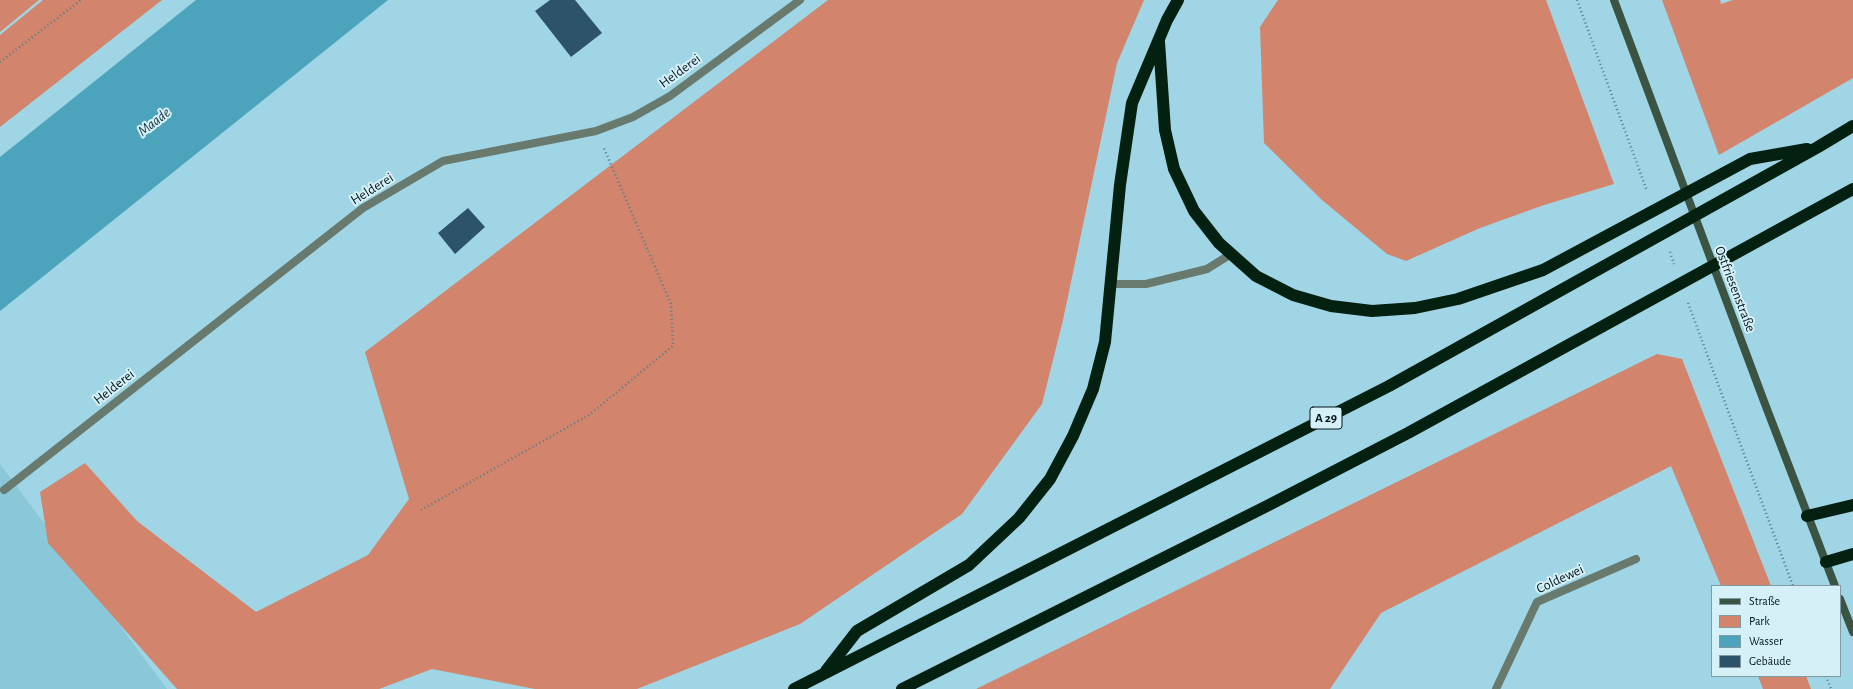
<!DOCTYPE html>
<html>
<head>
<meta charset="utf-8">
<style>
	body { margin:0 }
	#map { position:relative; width:1853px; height:689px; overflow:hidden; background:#9fd5e4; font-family:"Alegreya Sans",sans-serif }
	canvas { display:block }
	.legend { position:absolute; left:1711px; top:585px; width:130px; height:92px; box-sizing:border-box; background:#d6f0f8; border:1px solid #8199a0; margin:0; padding:5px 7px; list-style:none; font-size:12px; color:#02161c }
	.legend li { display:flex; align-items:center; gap:8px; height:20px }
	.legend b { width:20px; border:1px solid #8199a0 }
</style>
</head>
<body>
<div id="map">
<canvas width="1853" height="689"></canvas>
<ul class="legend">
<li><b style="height:5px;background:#3a5343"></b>Straße</li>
<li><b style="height:11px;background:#d2846c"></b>Park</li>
<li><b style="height:11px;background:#4ba4bb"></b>Wasser</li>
<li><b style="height:11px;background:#2c536a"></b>Gebäude</li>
</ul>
</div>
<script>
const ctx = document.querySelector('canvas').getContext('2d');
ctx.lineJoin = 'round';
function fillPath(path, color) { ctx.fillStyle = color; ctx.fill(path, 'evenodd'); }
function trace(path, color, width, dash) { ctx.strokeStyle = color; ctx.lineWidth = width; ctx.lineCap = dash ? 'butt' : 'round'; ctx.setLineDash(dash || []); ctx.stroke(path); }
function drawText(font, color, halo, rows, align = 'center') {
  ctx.font = font + ' "Alegreya Sans",sans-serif'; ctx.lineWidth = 4; ctx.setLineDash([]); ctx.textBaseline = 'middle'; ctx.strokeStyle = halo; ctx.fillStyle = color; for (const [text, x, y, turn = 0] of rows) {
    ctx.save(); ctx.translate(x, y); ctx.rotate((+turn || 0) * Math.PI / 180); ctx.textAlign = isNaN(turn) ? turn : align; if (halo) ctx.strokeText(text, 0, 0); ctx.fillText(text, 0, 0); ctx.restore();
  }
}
const built = new Path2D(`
	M0,464L167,689H0Z`);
const green = new Path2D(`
	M0,0H39L0,32Z
	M43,0H162L0,127V35Z
	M828,0H1144L1117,63L1063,320L1042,404L962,514L800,624L637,689H535L432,669L379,689H177L48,543L40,492L85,463L137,521L256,612L368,555L409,499L365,352Z
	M1278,0H1546L1614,184L1544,205L1480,228L1406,261L1387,254L1322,200L1264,143L1260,27Z
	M1662,0H1720L1721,4L1733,0H1853V78L1719,155Z
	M1657,354L1682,359L1771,586H1721L1671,466L1381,613L1330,689H976Z
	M1758,676H1806L1811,689H1763Z`);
const water = new Path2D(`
	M196,0H388L0,311V157Z`);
const building = new Path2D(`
	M550,0H575L602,33L571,57L535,11Z
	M468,208L485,227L455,254L438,233Z`);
const path = new Path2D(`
	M1577,0L1647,191
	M0,62L81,0
	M1670,252L1674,264
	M1688,303L1793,586
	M421,510L589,415L673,346L671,304L603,146
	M1826,676L1831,689`);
const lane = new Path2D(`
	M1110,284H1146L1207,269L1231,254`);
const street = new Path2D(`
	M4,490L363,208L443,161L596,131L633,117L670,96L800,0
	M1496,689L1537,602L1636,559`);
const secondary = new Path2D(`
	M1614,0L1765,404L1835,586
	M1840,599L1853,632`);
const highway = new Path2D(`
	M1159,42L1165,130L1174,169L1194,211L1219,243L1256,276L1293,295L1331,306L1372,311L1415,308L1458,299L1543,270L1750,159L1807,149
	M1807,516L1853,505
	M1826,562L1853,554
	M826,671L857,631L969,565L1019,518L1050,479L1073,436L1093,389L1105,342L1120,185L1132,103L1167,20L1178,0
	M794,689L1389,386L1818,147L1853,126
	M902,689L1267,506L1408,433L1853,189`);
const shields = [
	[1326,418,32]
];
const shieldNames = [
	["A 29",1326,418]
];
const streetNames = [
	["Helderei",680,71,-36],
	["Helderei",372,189,-32],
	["Ostfriesenstraße",1735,289,69],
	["Helderei",114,387,-38],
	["Coldewei",1560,579,-25]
];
const waterNames = [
	["Maade",154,122,-38]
];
fillPath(built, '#8ac8d9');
fillPath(green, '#d2846c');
fillPath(water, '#4ba4bb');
fillPath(building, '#2c536a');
trace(path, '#567d88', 2.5, [1, 3]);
trace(lane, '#68796e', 8);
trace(street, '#68796e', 8);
trace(secondary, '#3a5343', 8);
trace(highway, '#032011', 12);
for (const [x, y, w] of shields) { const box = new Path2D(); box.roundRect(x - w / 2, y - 11, w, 22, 3); ctx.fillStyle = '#d6f0f8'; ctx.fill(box); trace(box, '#02161c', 1); }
drawText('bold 13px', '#02161c', null, shieldNames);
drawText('14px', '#02161c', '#d6f0f8', streetNames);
drawText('italic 15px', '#1c383f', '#d6f0f8', waterNames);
</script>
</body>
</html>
